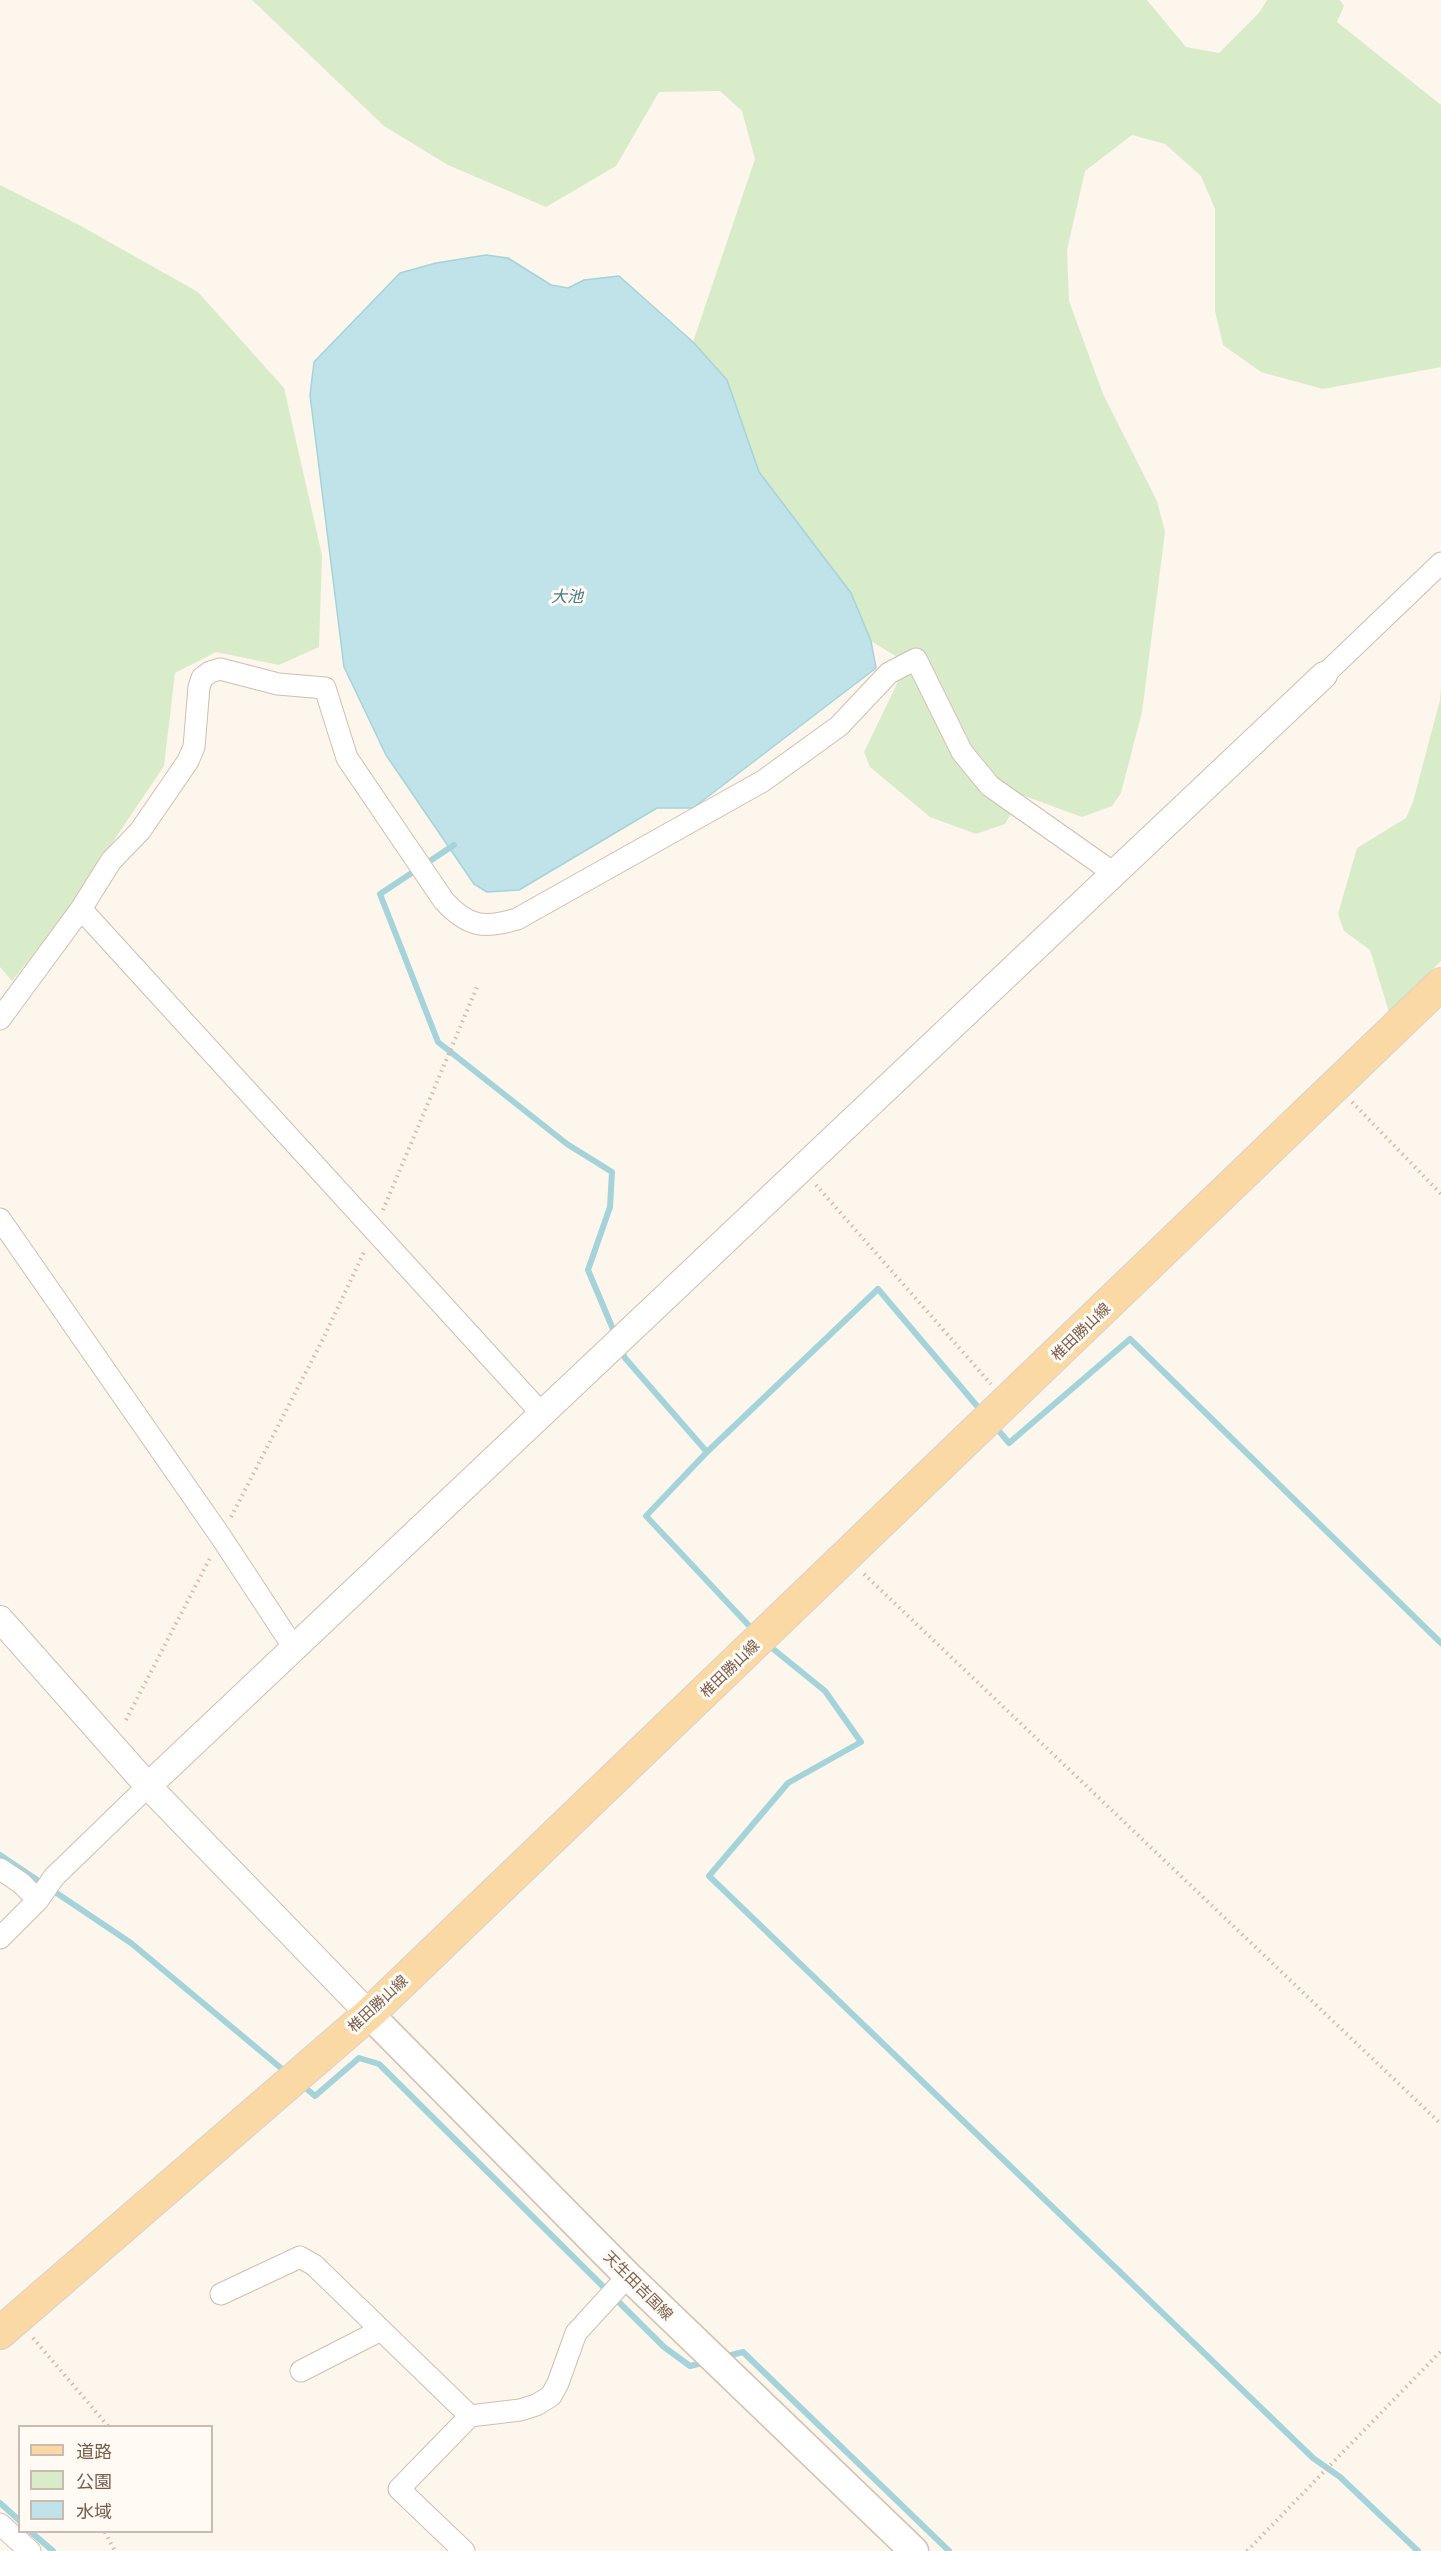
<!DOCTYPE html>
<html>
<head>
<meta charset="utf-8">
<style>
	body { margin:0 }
	#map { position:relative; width:1441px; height:2551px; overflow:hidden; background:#fdf6ec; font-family:"Asap Condensed","Noto Sans JP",sans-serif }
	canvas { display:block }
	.legend { position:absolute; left:18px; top:2425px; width:195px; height:108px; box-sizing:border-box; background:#fffaf3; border:2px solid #cabbb1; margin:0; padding:8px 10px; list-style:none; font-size:18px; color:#7a5c4d }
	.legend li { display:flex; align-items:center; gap:12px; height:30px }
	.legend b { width:30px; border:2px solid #cabbb1 }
</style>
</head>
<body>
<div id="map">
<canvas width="1441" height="2551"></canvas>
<ul class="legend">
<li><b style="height:8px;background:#fbd9a5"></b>道路</li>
<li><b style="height:16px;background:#d8ecc9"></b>公園</li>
<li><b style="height:16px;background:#bfe3e8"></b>水域</li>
</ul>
</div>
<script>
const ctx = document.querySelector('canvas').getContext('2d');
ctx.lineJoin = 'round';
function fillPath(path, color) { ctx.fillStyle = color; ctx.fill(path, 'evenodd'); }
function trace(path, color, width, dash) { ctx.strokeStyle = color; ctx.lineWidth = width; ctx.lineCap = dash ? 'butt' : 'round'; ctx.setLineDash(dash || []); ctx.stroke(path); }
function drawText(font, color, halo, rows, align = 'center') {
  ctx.font = font + ' "Asap Condensed","Noto Sans JP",sans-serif'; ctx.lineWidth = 6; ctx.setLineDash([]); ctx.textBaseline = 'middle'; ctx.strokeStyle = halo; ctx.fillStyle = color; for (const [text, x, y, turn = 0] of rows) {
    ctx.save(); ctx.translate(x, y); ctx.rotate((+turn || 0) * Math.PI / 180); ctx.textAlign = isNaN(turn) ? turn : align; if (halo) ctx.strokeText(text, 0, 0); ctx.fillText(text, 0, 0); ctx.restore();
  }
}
const green = new Path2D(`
	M252,0H1147L1186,47L1219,53L1259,13L1267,0H1340L1344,6L1337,22L1441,105V367L1323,389L1261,372L1223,345L1215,311V209L1201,176L1165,144L1132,135L1085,171L1067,250L1069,301L1103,394L1157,501L1165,532L1142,712L1121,793L1112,806L1082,817L1022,795L1005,824L976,834L930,817L870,767L864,752L907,663L871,641L851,593L759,472L727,380L693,342L755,159L742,111L720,91L659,92L616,166L546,207L448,165L384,126Z
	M0,185L79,225L198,292L284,388L322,555L319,647L279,665L216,652L175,673L164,766L61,919L12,981L0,967Z
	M1441,687V961L1389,1012L1370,950L1344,931L1338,914L1357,848L1406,818L1413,802L1440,700Z`);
const water = new Path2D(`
	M486,255L508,258L551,285L568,288L584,280L619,276L693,342L727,380L759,472L851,593L871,641L876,668L693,808H657L519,890L487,892L474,884L386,755L344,667L310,395L314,362L400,273L436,263Z`);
const stream = new Path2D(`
	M454,845L380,894L438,1042L567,1144L612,1172L610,1207L588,1270L615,1334
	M621,1349L625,1358L707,1452L878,1289L983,1413
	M994,1425L1009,1443L1130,1339L1441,1643
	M707,1452L646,1516L755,1632
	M767,1644L825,1691L861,1742L788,1783L709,1876L1313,2458L1340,2477L1418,2551
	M0,1855L131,1943L288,2074
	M301,2084L315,2096L359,2058L379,2064L664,2347L690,2366L706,2362
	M724,2357L743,2352L949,2551
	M0,2503L20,2521
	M31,2532L53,2551`);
const path = new Path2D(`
	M1352,1102L1441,1194
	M816,1185L991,1384
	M383,1210L477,987
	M231,1517L323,1339L365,1250
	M864,1574L1441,2124
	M126,1720L210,1558
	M33,2338L108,2426
	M105,2532L115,2551
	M1247,2551L1441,2351`);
const minor = new Path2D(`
	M1324,675L1441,563
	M81,909L543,1415
	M0,1019L81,909L111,861L140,831L188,761L194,747L199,687L202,678L210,672L220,669L278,684L325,688L347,758L444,901C468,927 484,929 517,919L763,781L839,726L889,673L916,659L962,752L990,786L1115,874
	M0,1219L221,1537L294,1648
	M0,1869L21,1883L38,1900
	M0,1938L38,1900L54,1877L148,1786
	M221,2294L300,2257L314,2265L470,2416
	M301,2371L381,2330
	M0,2524L30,2551
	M464,2551L399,2489L470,2416L520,2410L536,2405L551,2396L558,2383L576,2333L628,2276`);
const tertiary = new Path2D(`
	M0,1619L148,1786L369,2014
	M148,1786L1324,675`);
const secondary = new Path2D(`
	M369,2014L628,2276L914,2551`);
const primary = new Path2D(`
	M0,2333L369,2014L1441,984`);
const streetNames = [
	["椎田勝山線",1081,1332,-44],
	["椎田勝山線",730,1669,-44],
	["椎田勝山線",378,2004,-43],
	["天生田吉国線",638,2286,45]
];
const waterNames = [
	["大池",567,597]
];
fillPath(green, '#d8ecc9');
fillPath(water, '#bfe3e8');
trace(water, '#a5d3da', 1.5);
trace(stream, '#a5d3da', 6);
trace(minor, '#d1beb0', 23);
trace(tertiary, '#d1beb0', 28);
trace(secondary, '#d6c0b0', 31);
trace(primary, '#dad1cd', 34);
trace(path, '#d9b8a5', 4, [1.5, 4.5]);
trace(minor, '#fff', 21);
trace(tertiary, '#fff', 26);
trace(secondary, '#fff', 28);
trace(primary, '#fbd9a5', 32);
drawText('15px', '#7a5c4d', '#fffaf3', streetNames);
drawText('italic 16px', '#437c86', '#fffaf3', waterNames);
</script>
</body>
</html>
